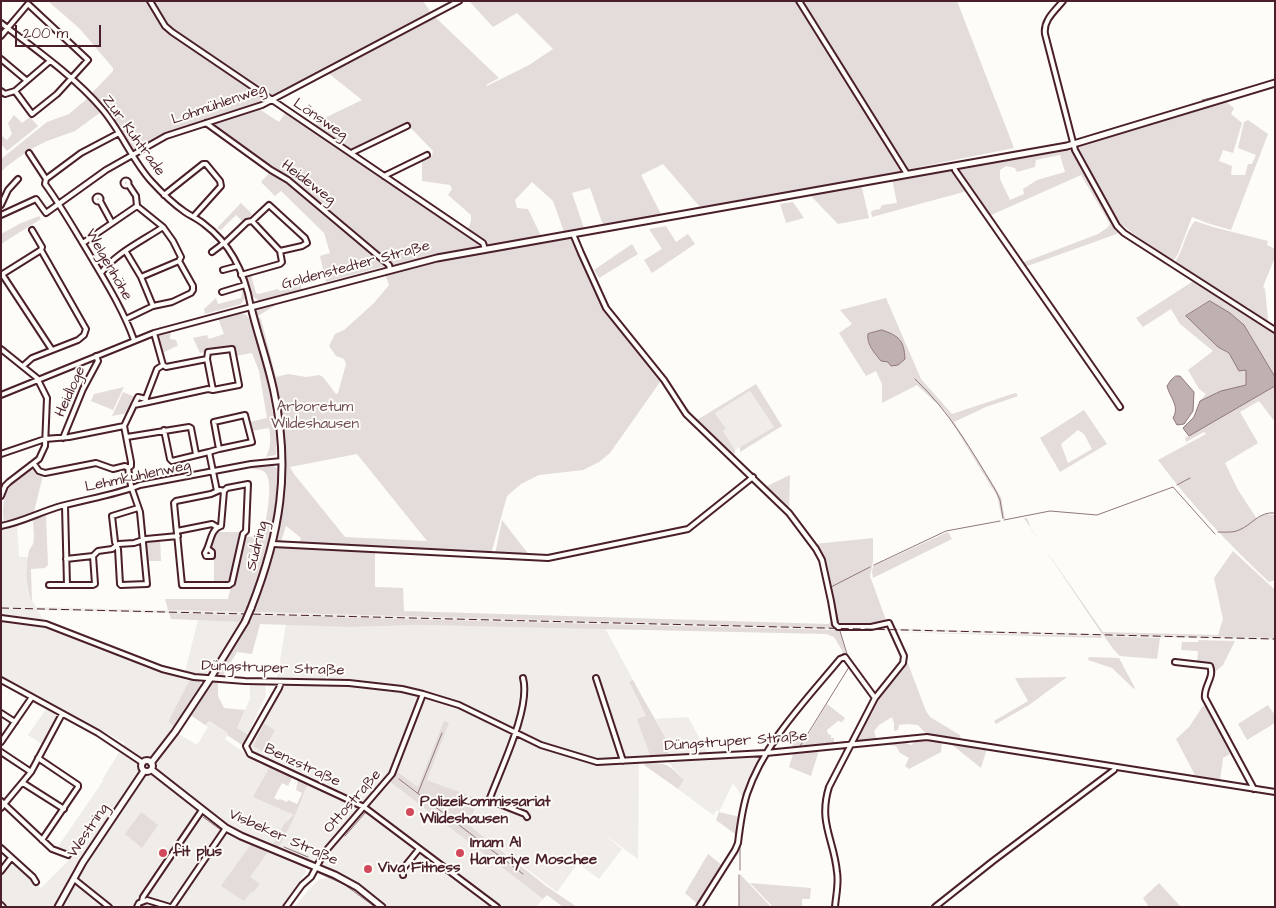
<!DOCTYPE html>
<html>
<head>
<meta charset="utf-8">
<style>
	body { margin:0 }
	#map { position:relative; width:1276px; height:908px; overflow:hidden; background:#fdfcf7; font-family:"Architects Daughter",sans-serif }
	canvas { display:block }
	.frame { position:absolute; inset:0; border:2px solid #4a1f2b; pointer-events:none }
	.scale { position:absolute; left:15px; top:25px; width:86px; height:22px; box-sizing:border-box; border:2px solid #4a1f2b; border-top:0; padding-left:6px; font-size:15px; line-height:18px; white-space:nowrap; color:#4a1f2b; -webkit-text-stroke:4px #fdfcf7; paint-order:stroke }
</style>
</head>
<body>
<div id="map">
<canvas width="1276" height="908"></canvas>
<div class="frame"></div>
<div class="scale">200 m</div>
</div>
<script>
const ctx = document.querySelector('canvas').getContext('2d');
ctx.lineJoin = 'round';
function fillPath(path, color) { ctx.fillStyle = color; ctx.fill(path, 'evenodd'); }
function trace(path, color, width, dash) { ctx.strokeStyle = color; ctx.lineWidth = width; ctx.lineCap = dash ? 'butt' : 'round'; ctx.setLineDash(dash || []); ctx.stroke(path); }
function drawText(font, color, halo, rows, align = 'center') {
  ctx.font = font + ' "Architects Daughter",sans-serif'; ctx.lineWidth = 4; ctx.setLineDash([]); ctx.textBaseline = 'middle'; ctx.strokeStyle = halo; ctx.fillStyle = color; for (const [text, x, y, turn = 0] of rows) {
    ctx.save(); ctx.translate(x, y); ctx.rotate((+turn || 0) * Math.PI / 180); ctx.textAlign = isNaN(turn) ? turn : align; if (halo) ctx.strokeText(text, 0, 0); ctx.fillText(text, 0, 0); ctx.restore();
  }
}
const built = new Path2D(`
	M750,391L774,427L735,450L723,431L726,429L715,413Z
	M17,525L19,557H28L27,587L29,595L36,607L1275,638V640L38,610L46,626L161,672L190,679L168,722L174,726L177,733L197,745L208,727L205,725L208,721L228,733L225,739L246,754L270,766L254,797L294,814L310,778L254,753L251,750L249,746L285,686L277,680L286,624L350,627L421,625L605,628L633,680L629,683L646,716L638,719L651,758L599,761L597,765L639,763L638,859L601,832L622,849L599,879L578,863L557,892L469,825L478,800L427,780L449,723L418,787L391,768L389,773L312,861L278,848L293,820L289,817L272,846L252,837L251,844L222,886L253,893L260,884L249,877L268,852L304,867L306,872L281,907H60L58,902L54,907H6L1,903V873L9,863L12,861L32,878L33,883L41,888L72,857L57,848L103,781L102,780L125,743L1,677V527Z
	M198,620L241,622L207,676L188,674L185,672Z
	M250,683L265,685L266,695L248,734L237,728L250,699Z
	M46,709L55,714L57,718L43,745L28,735Z
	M688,717L708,754L670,756L666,749L670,747L656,719Z
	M759,755L760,758L749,781L744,799L733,783L719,812L717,810L713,815L678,789L684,780L667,761Z
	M389,781L543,899L536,907H387L357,883L324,867L322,860L326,853Z
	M328,878L354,891L373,907H294L315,883L320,879Z`);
const green = new Path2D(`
	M48,1H149L169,33L266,98L267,101L170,133L158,138L134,152L110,115L91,94L113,71V68L80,29Z
	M152,1H423L432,14L271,98L173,32L167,25Z
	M469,1H797L905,171L700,207L663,164L641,175L661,214L603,225L590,188L572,193L584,228L564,232L553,201L532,182L515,200L517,208L528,209L541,236L487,246L467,232L471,221V215L448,195L452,189L450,185L422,181V161L432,156L433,151L409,126H401L350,152L310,125L362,100L327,72L435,17L499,78L486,85L487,86L529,65L553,49L517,13L493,27Z
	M800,1H957L1014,148L920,167L917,169L908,171Z
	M88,98L101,112L75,131L47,141L29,150L6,167L1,172V159L47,122L69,114Z
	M1224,100L1234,108L1231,114L1242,123L1233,153L1223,150L1219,161L1232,166L1231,175H1245L1248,164H1252L1256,155L1238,148L1244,122L1248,120L1268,134L1231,230L1207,223L1192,217L1178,254L1173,261L1131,232L1123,225L1120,228L1076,150L1075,145Z
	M259,109L279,122L286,112L480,243L481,246L391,266L289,179L272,169L211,122Z
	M14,115L22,123L30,117L38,126L7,151L1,144V135L7,140L12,134L8,123Z
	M1072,146L1122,232L1025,267L1022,263L1098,234L1107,228L1110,224L1081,175L989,216L957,172V168ZM1060,155L1065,172L1037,180L1023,189L1024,194L1010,200L1000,179V170L1006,166L1015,168L1017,172L1035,167L1036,160Z
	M951,168L967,191L872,217L871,212L874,210L880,209L882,205L897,203L892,179Z
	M271,171L287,181L387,264L386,266L326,282L320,256L330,253L324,233L281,191L275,196L261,182Z
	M861,184L869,218L838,224L810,195L811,193Z
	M793,202L804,218L786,223L780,204Z
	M241,203L252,214L244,223L236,215L221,230L217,228Z
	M39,216L41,219L1,244V234L19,224Z
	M1195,221L1213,227L1268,241L1267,245L1275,249V257L1263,287L1265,289L1268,320L1267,323L1249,310V308L1240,304L1175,262C1184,250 1185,232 1195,221Z
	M666,226L676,242L688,234L695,244L652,273L644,260L662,249L649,229Z
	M572,236L608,314L660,379V382L610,453L599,462L583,470L539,475L521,484L507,496L491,554L299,543L301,538L286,526L281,542L277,541C280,511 285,482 284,452C283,416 271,379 263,343L264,341L255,313L258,309L284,300L258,316L261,319L276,377L288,374L306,377L319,375L323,377L336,394L338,393L346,364L344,359L336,356L329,346L335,334L344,330L374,303L389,285L384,272L436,259ZM357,454L427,541L345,537L294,474L290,467Z
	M632,244L638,254L599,278L594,270Z
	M251,275L256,293L259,294L278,289L280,291L290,288V285L300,282L302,290L258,302L257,299L253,297L245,276Z
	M1195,280L1275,331V377L1244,325L1210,301L1187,316L1218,347L1229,353L1239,370L1246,369V386L1221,391L1200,401L1206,394L1199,389L1188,370L1213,351L1180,324L1171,309L1143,327L1136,318Z
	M243,288L246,297L241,304L205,314L204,309L216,298L218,304L241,298Z
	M886,298L921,379L952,414L1012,394L1016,393L1018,396L986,407L954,422L1001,497L1005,519H1002L997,496L945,411L917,385L882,403V384L876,371L866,376L839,333L852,324L840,310ZM867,337L903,344L889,362L881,361L869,346Z
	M237,314C242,314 245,313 248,317C259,332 281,438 276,455L266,457C271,448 271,438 269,428L251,431L249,422L267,418L259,371L252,353L235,356L234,346L200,353L193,338L207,335L209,339L224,334L218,318Z
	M173,331L174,332H171L170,339L176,340L178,346C172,347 168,351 162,353L157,338L159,335Z
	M666,381L697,420L756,384L782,426L740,452V447L774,427L750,391L715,413L726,429L723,431L735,450V453L732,455L688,414Z
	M1275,386V422L1259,401L1240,412L1258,443L1225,463L1238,490L1257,519L1264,514L1275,515V580L1269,582C1229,544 1191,505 1158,460L1206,434L1204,432L1186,442L1185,438Z
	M124,387L113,410L91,401L94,394Z
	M123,392L135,397L129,413L112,416Z
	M1084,410L1107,444L1060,472L1040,438ZM1078,430L1084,434L1092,449L1068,463L1061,444Z
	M273,466L277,468L278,471C276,518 267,570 245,612L168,610L165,599H228L243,537L263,536C265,524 276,477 263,471C259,469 254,469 251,469V467Z
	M33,467L43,475L33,516L4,522C0,493 11,481 33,467Z
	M790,475L789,511L765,487Z
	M46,515L48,565L45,568L31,569L32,601C25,588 26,564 29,551C30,548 32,546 33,544C35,537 33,527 33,520Z
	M1024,518H1027L1031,529L1103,632L1218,635L1223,619L1214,578L1233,551L1275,590V638L1102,634Z
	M502,520L530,556L495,554Z
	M215,532H239L241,536L229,583L214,582V552L211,548Z
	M948,532L952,539L873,578L872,572L873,566Z
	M873,538V562L870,576L886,620L885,623L864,626L838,625L836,623L822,558L815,544Z
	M160,539L161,561H148L146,542Z
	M277,545L375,551V587L403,588L404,611L828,624L832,622L834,628L253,612L274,546Z
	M169,613L244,615L240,622L171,619Z
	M252,615L840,630L846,654L851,662L847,657L839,658L843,652L834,637L826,634L421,625L350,627L260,624L252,654L237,652L222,677L219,676L218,673Z
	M894,632L1101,636L1102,638Z
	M1104,636L1160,638L1157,659L1120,656L1114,650Z
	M1199,640L1235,641L1223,665L1215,672L1212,666L1197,663L1198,651L1181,650L1182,642H1198Z
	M1089,657L1119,658L1135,688L1134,689L1112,668L1088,660Z
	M905,661H907L926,711L930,717L960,735L961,740L927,735L918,725L907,724L899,725L898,730L894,731V723L892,717L879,725L874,731L877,741L855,742L876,700Z
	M1067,677L1029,705L996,724L994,721L1028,701L1015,678Z
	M190,679L200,681L201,685L174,726L168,722Z
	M633,680C645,703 659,724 670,747L666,749L670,756L651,758L637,719L646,716L629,682Z
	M218,681V696L224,708L245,710L237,728L249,735L245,743L242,745L227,735L228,733L209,721L205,725L189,714L211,683Z
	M827,704L845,718L842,722L838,721L827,730L828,734L831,735V738H834V744L791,748L796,737L802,733L807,737Z
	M1207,705L1230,754L1223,758L1220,781L1196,777L1176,739L1189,727L1203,706Z
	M1268,705L1275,715V723L1247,740L1238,724Z
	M444,721L449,723L427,780L478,799L469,825L546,886L577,907H563L547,895L543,899L389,781L396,771L418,787Z
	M264,724L275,730L263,752L253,746Z
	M927,738L942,741L941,752L909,769L905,766L909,758L900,753L896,746L877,743L901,741L911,745L919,739Z
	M948,741L987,748L981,768L951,744L947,743Z
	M814,749L819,750L811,776L789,767L794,751Z
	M645,763C668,763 668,764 684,780L678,789L644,765Z
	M270,766L293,776L288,786L282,783L274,798L278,800L280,799L287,802L288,800L297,804L302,793L296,790L298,779L308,783L293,820L278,849L272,846C278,836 283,821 294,815L253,797Z
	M141,812L158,825L142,848L125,834C130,826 136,820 141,812Z
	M719,812L740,817L738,833L735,834L716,820Z
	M251,844L268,852L250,877L260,884L253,893L251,892L244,901L221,886Z
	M708,854L723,866L699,905L685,893Z
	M740,874L771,907H739Z
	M750,883L811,888L810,899H802V905L804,907H773Z
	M1159,883L1181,907H1149L1143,898Z`);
const water = new Path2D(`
	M1210,301L1230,313L1244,325L1275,377V386L1189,436L1183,428L1194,417L1200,401L1221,391L1246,385V370L1239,371L1229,353L1218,347L1186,316Z
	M882,330C899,336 904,340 905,359L898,365L891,366L888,362L881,361C875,353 866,345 868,334Z
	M1176,376H1180L1194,392L1193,411L1184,424L1177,425L1173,418C1180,406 1170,398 1167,386L1171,380Z`);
const stream = new Path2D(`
	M1229,93L1275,80
	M1202,100L1226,94
	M915,379C949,411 972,451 996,491L1000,500L1003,518
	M1177,485L1190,478
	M1004,520L1050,511L1097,515L1173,487L1215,534
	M1218,532C1224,532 1233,533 1239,530C1252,525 1259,511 1275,513
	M874,565L946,531L1000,521
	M839,625L831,587L870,567
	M840,631L847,654L852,662
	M799,748L849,667
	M766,756L797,753
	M399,779L523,874
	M418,793L442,733
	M203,817L221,830
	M227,833L253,845
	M345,836L365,813
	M260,847L277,855
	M284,847L308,857
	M281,856L308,868
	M994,858L1002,852
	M740,870V838
	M319,873L345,885L375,907
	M739,907V875`);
const minor = new Path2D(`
	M150,1L165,26L172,32L483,243L485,249
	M799,1L907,174
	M1063,1C1055,11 1043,20 1045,34L1075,150L1117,226L1124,233L1275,330
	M1,23C35,49 75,77 102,109C121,131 132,160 151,181C161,192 172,203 185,212C191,216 198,219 204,224C231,244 245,274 251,307L154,333L1,395
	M1,36L28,4L88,60L57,94L32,114L15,91L50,61
	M1,59L26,80
	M1,91L5,94L15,91
	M206,123L271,170L288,180L389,265L390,269
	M29,153L46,179L45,184C61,206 74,229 88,252C105,281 123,309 134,340
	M352,154L353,152L407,126
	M954,166L955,170L1120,407
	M384,176L427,155
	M46,179L81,153L119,133
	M123.5 183a2.5 2.5 0 1 1 5 0a2.5 2.5 0 1 1-5 0Z
	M164,195L203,164H206L220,181L221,186L194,216
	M95.5 199a2.5 2.5 0 1 1 5 0a2.5 2.5 0 1 1-5 0Z
	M100,201L112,223
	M1,205L8,190L18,179
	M1,215L36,199L46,213L106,170L166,136L262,105L459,1
	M252,221L280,251
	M573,234L581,253L606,308L664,380L686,414L789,513L816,549L822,560L831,601L835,624L838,627H871L889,623L904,656L903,663L875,698L829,787C818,823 834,839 837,872C839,883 836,895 835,907
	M83,243L137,206L136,196L128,184
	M225,243L247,222L252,221L269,205L305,238L307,243L302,246L280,251L282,262L280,264L241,275
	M126,252L141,277L153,306
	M212,252L224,243
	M223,270L238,266
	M101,273C116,253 142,241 163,227L137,206
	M2,274L52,350
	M1,275L41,250
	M141,277L179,261L181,257L173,241L163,227
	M222,292L245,285
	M126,319L153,306L172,302L191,293L193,290V286L179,261
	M1,349L37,378L47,398L45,446L39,459L9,482L5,486L1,496
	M207,359L208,352L232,349L239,385L213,390
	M23,366L32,358L78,340L84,335L86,329L41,250L42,247L32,230
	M144,403L208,389L213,390L207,359L166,367L163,365
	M134,405L138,397L146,399
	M164,430L170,459L172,461L209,452
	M127,437L189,427L191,428L196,454
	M63,438L83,389L98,361L96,356
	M1,454L45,439L69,437L124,426
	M34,464L39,471L45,473L96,463L113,469L125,466L128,468
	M248,484L246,531L243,534L232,583L229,585H182L174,503L176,501L211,494L220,490L224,491L227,488Z
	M217,491L209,452L219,449L214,422L245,415L252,442L219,449
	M65,506L67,585
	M138,508L112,516L115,542L118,549L120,584L121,585L147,584L140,512L131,486L128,468L131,466V462L124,426L134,405L144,403L157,369L163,365L154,333
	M1,526C22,522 40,512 61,506C87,499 115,495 140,485L251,464L282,461
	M177,531L212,524L217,527
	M273,544L548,558L688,529L753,477
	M208,549L212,552V556H206L205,553C211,544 210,529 221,526L224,491
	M66,559L93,556L98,551L112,549L119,544L134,543L146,539L178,536
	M49,585H93L95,584L93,556
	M1,618L46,624L162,669L194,677L245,681L349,683L402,689L423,694L459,705L541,745L597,762L766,753L927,737L1275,792
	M1175,662L1210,666C1215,677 1203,687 1205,698L1254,789
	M523,678C531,708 501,768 490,798L492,801L525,814L527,817
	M596,678L623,761
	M1,680L98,733L143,763
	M281,682L279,688L246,746L250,754L364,807L497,907
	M1,713L15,722
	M1,742L32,697
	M1,752L31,772
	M38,758L78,785V787L42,840
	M23,783L64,809
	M1,801L52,849L68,855
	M1,808L31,772L62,714
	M1,848L33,877L36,882
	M1,871L11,858
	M403,875L402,870L419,849
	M74,879L109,907
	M142,901L143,897L202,810
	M1,905L3,907
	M137,907L139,903L147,900L170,907
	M172,907L226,828
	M286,907L302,885L311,877L324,853L392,774L423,694
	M699,907L735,850L738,843C740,826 742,810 747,794C764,743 806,700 840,659L845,657L875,698
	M935,907L993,861L1114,770L1115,767`);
const major = new Path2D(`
	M251,608C280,534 291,471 274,392C268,363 258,336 251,307L437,258L1067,146L1275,83
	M141.5 766a5.5 5.5 0 1 1 11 0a5.5 5.5 0 1 1-11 0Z
	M151,763L175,732L210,679L245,622
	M152,770L226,828L241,836L335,875L357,887L382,907
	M58,907L83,862L144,771`);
const rail = new Path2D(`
	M1,608L1275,639`);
const majorBridge = new Path2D(`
	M245,622L251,608`);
const markers = [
	[410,812,5,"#d1495b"],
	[163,853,5,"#d1495b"],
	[460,853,5,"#d1495b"],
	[368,869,5,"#d1495b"]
];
const streetNames = [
	["Lohmühlenweg",219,105,-19],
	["Lönsweg",320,120,34],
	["Zur Kuhtrade",133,136,54],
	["Heideweg",308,183,37],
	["Welgenhöhe",108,265,60],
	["Goldenstedter Straße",356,266,-15],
	["Heidloge",71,392,-66],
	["Lehmkuhlenweg",138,477,-12],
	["Südring",258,546,-76],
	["Düngstruper Straße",273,669,2],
	["Düngstruper Straße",736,742,-4],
	["Benzstraße",302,766,25],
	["Ottostraße",353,802,-49],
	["Westring",89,831,-56],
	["Visbeker Straße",283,838,24]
];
const parkNames = [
	["Arboretum",315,408],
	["Wildeshausen",315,425]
];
const poiNames = [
	["Polizeikommissariat",420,803],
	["Wildeshausen",420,820],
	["Imam Al",470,844],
	["Harariye Moschee",470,861],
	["fit plus",173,853],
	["Viva Fitness",378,869]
];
fillPath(built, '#f0ece8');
fillPath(green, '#e3dcda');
fillPath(water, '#c0b1b1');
trace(water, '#91777b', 1);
trace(stream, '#91777b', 1);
trace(minor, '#4a1f2b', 8);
trace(major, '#4a1f2b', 9);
trace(minor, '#fdfcf7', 4);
trace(major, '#fdfcf7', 5);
trace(rail, '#4a1f2b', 1, [8, 4]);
trace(majorBridge, '#4a1f2b', 9, []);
trace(majorBridge, '#fdfcf7', 5);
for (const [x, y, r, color] of markers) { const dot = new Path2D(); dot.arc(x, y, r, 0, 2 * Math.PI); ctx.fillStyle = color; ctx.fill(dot); trace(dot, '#fdfcf7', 2); }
drawText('15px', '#4a1f2b', '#fdfcf7', streetNames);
drawText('15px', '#704e57', '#fdfcf7', parkNames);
drawText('bold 15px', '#4a1f2b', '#fdfcf7', poiNames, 'left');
</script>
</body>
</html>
